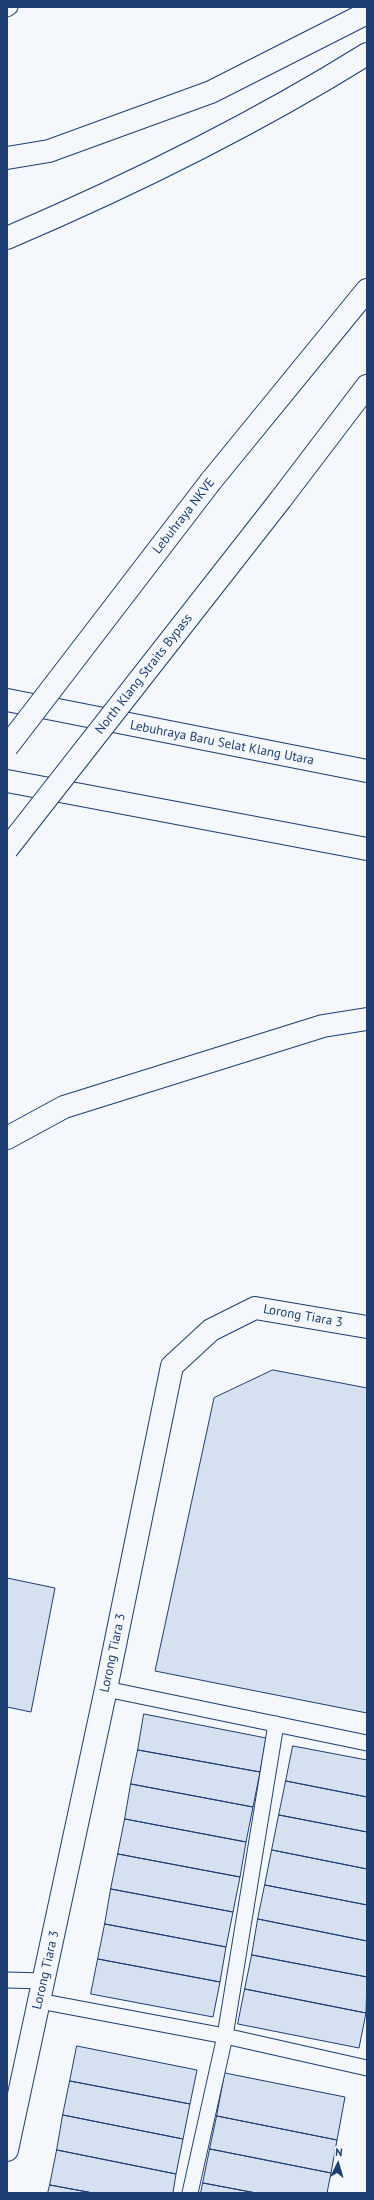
<!DOCTYPE html>
<html>
<head>
<meta charset="utf-8">
<style>
	body { margin:0 }
	#map { position:relative; width:374px; height:2200px; overflow:hidden; background:#f4f7fb; font-family:"PT Sans",sans-serif }
	canvas { display:block }
	.frame { position:absolute; inset:0; border:8px solid #1d3f73; pointer-events:none }
	.north { position:absolute; left:318px; top:2144px; width:40px; height:40px; -webkit-text-stroke:3px #f4f7fb; paint-order:stroke; rotate:5deg; font-size:11px; font-weight:700; line-height:16px; text-align:center; color:#1d3f73 }
	.north::after { content:''; display:block; margin:auto; width:14px; height:18px; background:#1d3f73; clip-path:polygon(50% 0,100% 100%,50% 72%,0 100%) }
</style>
</head>
<body>
<div id="map">
<canvas width="374" height="2200"></canvas>
<div class="frame"></div>
<div class="north">N</div>
</div>
<script>
const ctx = document.querySelector('canvas').getContext('2d');
ctx.lineJoin = 'round';
function fillPath(path, color) { ctx.fillStyle = color; ctx.fill(path, 'evenodd'); }
function trace(path, color, width, dash) { ctx.strokeStyle = color; ctx.lineWidth = width; ctx.lineCap = dash ? 'butt' : 'round'; ctx.setLineDash(dash || []); ctx.stroke(path); }
function drawText(font, color, halo, rows, align = 'center') {
  ctx.font = font + ' "PT Sans",sans-serif'; ctx.lineWidth = 3; ctx.setLineDash([]); ctx.textBaseline = 'middle'; ctx.strokeStyle = halo; ctx.fillStyle = color; for (const [text, x, y, turn = 0] of rows) {
    ctx.save(); ctx.translate(x, y); ctx.rotate((+turn || 0) * Math.PI / 180); ctx.textAlign = isNaN(turn) ? turn : align; if (halo) ctx.strokeText(text, 0, 0); ctx.fillText(text, 0, 0); ctx.restore();
  }
}
const building = new Path2D(`
	M273,1370L367,1388V1713L155,1671L214,1398Z
	M7,1578L55,1588L31,1712L7,1707Z
	M144,1714L266,1738L260,1772L138,1750Z
	M293,1746L367,1760V1797L286,1781Z
	M138,1750L260,1772L253,1807L131,1784Z
	M286,1781L367,1797V1832L279,1815Z
	M131,1784L253,1807L246,1842L125,1819Z
	M279,1815L367,1832V1869L272,1850Z
	M125,1819L246,1842L240,1877L118,1854Z
	M272,1850L367,1869V1905L265,1885Z
	M118,1854L240,1877L233,1912L111,1889Z
	M265,1885L367,1905V1941L258,1919Z
	M111,1889L233,1912L226,1947L105,1924Z
	M258,1919L367,1941V1977L252,1955Z
	M105,1924L226,1947L220,1982L98,1959Z
	M252,1955L367,1977L366,2013L245,1989Z
	M98,1959L220,1982L213,2017L91,1994Z
	M245,1989L366,2013L359,2048L238,2024Z
	M77,2046L197,2070L190,2104L70,2081Z
	M225,2073L345,2097L337,2140L217,2116Z
	M70,2081L190,2104L183,2139L63,2115Z
	M63,2115L183,2139L176,2174L57,2150Z
	M217,2116L337,2140L331,2173L210,2149Z
	M210,2149L331,2173L327,2193H256L203,2183Z
	M57,2150L176,2174L173,2193H93L50,2185Z
	M203,2183L256,2193H201Z
	M50,2185L93,2193H48Z`);
const lane = new Path2D(`
	M7,9L10,7
	M106,1689L367,1743
	M7,1980L44,1981
	M39,2001L225,2036L367,2068
	M190,2193L225,2036L276,1724`);
const street = new Path2D(`
	M7,2150L106,1689L172,1366L211,1330L255,1308L367,1327`);
const highway = new Path2D(`
	M7,158L49,151L211,92L367,13
	M7,238C131,185 253,125 367,54
	M211,481L367,290
	M281,499L367,386
	M7,700L367,771
	M7,781L367,849
	M7,1138L64,1107L323,1026L367,1019`);
const highwayBridge = new Path2D(`
	M7,747L211,481
	M7,849L281,499`);
const streetNames = [
	["Lebuhraya NKVE",184,516,-52],
	["North Klang Straits Bypass",144,674,-52],
	["Lebuhraya Baru Selat Klang Utara",222,743,11],
	["Lorong Tiara 3",303,1316,10],
	["Lorong Tiara 3",113,1653,-78],
	["Lorong Tiara 3",46,1970,-77]
];
fillPath(building, '#d5e0f0');
trace(building, '#1d3f73', 1);
trace(lane, '#1d3f73', 17);
trace(street, '#1d3f73', 24);
trace(highway, '#1d3f73', 24);
trace(lane, '#f4f7fb', 15);
trace(street, '#f4f7fb', 22);
trace(highway, '#f4f7fb', 22);
trace(highwayBridge, '#1d3f73', 24, []);
trace(highwayBridge, '#f4f7fb', 22);
drawText('13px', '#1d3f73', '#f4f7fb', streetNames);
</script>
</body>
</html>
